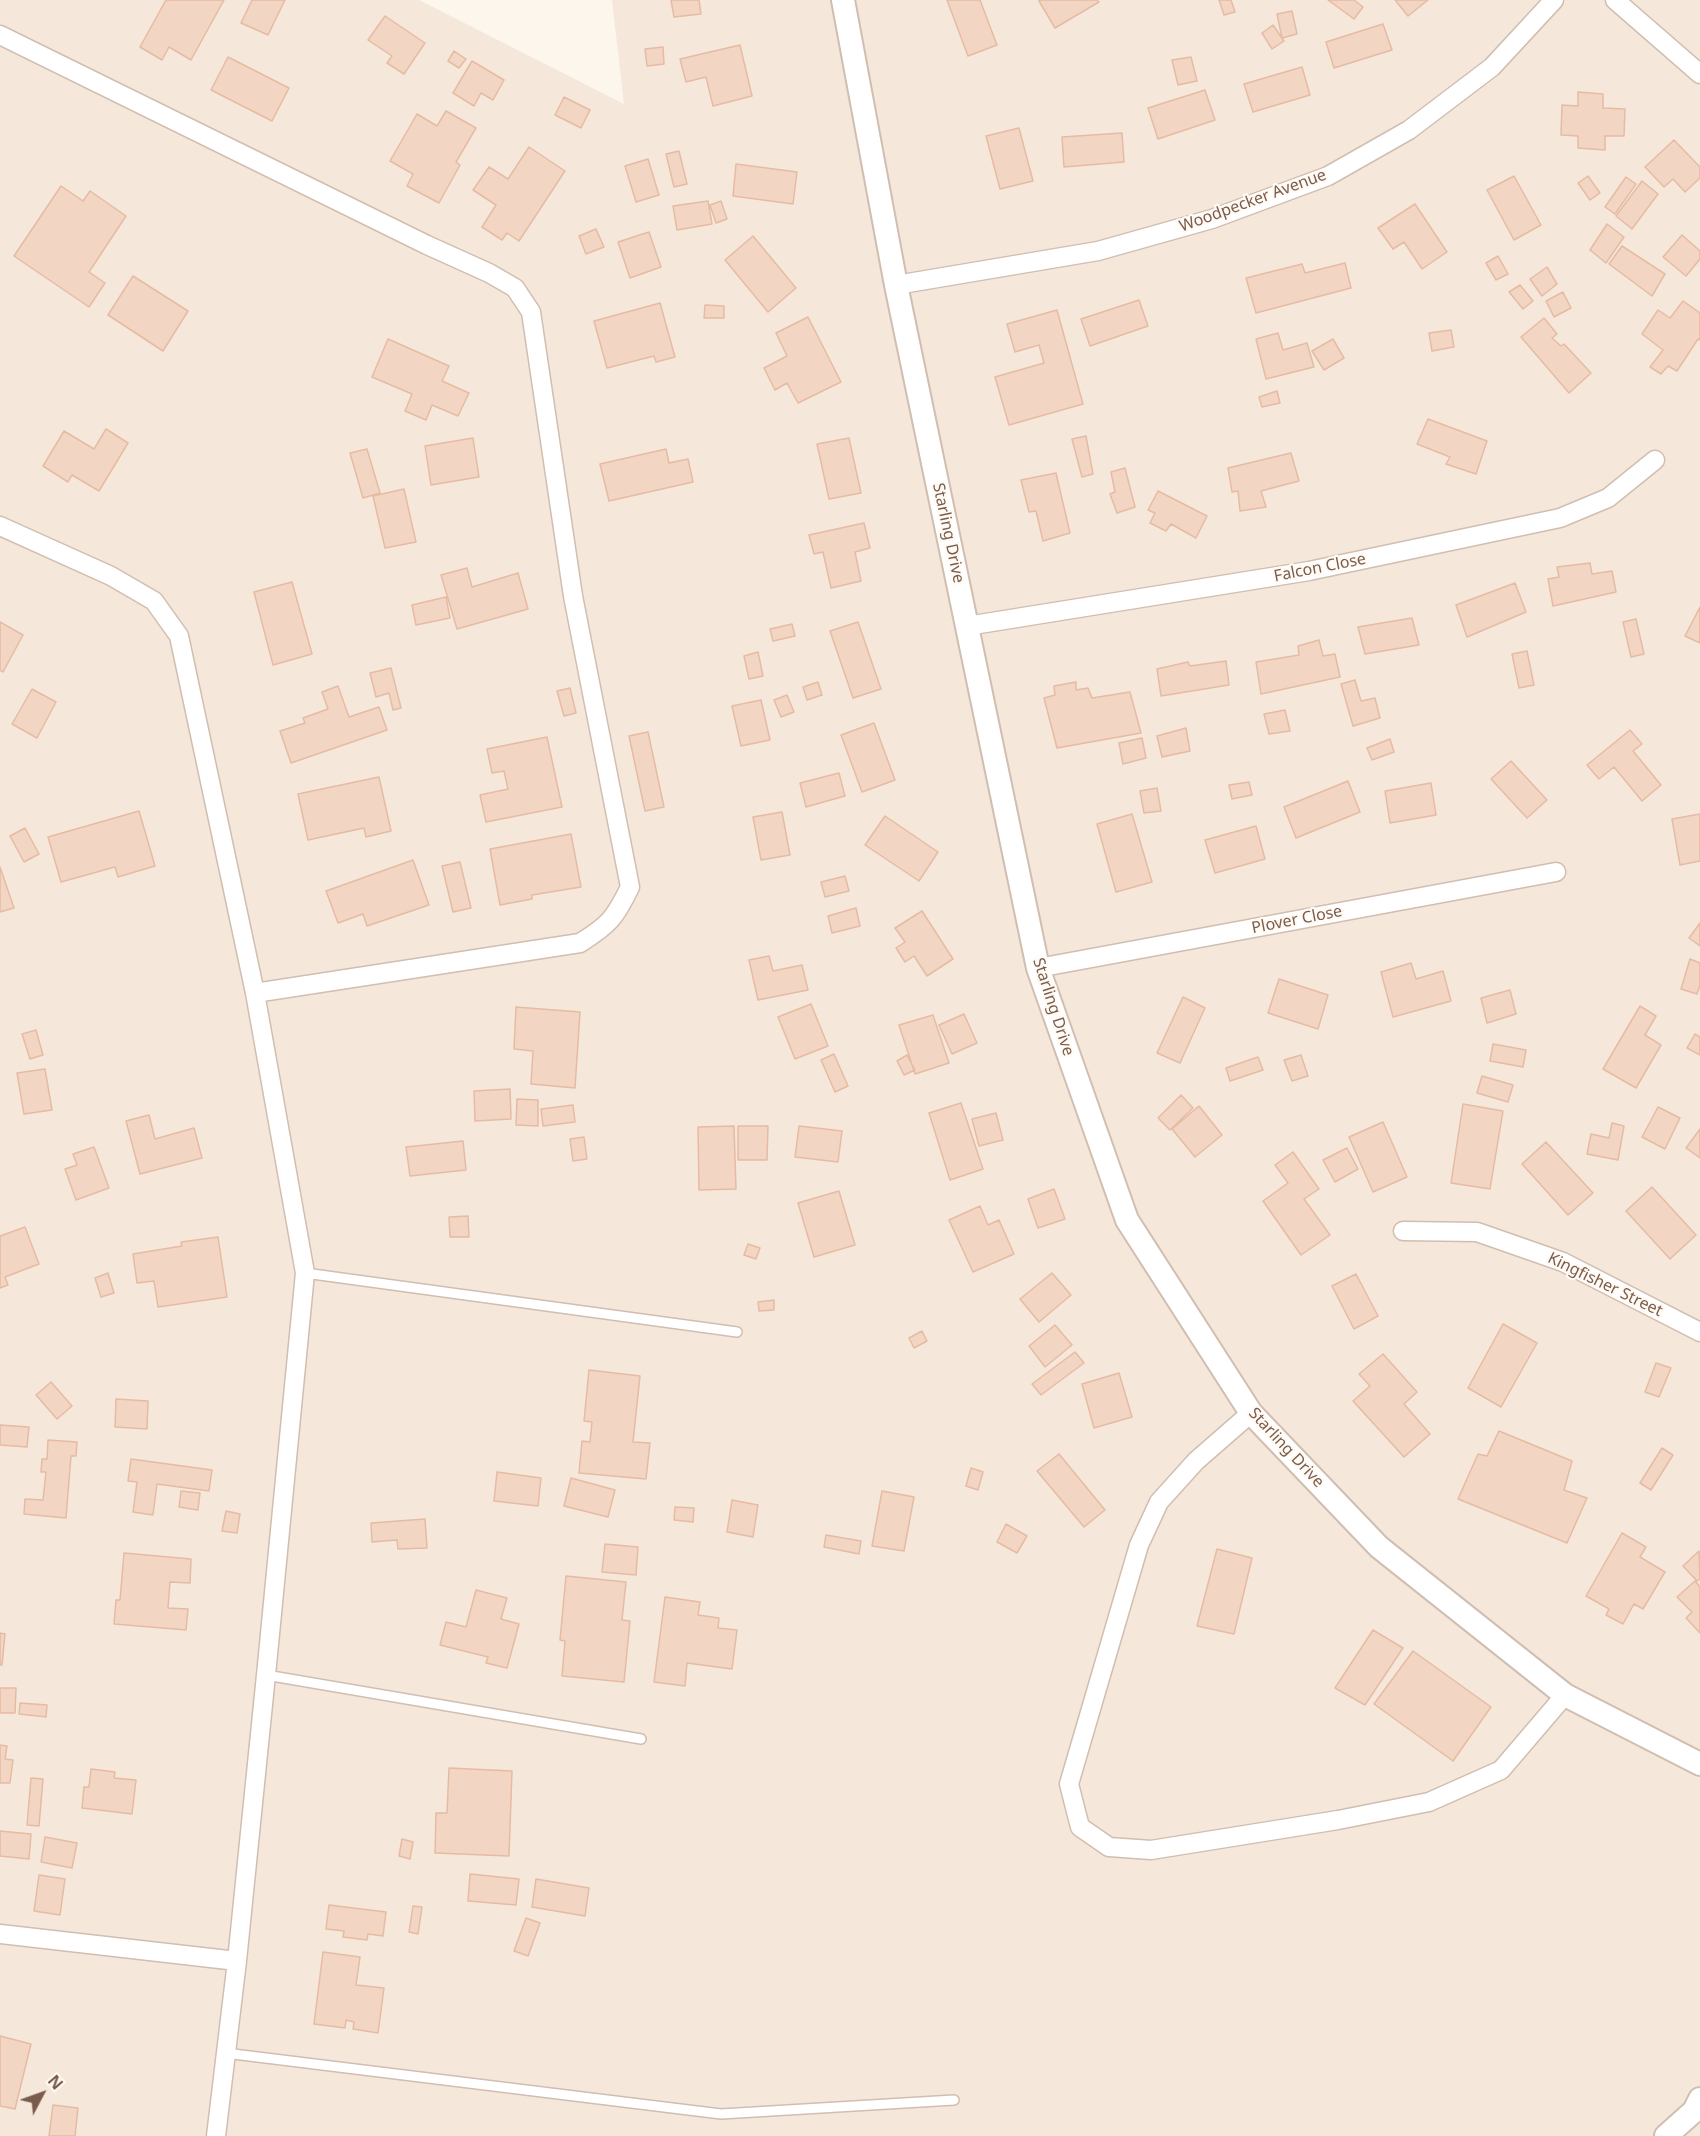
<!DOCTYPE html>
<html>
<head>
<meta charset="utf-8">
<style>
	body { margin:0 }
	#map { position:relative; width:1700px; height:2136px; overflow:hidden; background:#fdf6ec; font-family:"Noto Sans",sans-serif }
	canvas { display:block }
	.north { position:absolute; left:12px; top:2064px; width:60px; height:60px; -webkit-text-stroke:4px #fffaf3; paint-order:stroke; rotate:49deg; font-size:16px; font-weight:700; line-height:24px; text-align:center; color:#7a5c4d }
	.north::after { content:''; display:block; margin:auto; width:21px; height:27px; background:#7a5c4d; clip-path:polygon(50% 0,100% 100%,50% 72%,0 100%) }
</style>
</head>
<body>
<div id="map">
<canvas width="1700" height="2136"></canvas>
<div class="north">N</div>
</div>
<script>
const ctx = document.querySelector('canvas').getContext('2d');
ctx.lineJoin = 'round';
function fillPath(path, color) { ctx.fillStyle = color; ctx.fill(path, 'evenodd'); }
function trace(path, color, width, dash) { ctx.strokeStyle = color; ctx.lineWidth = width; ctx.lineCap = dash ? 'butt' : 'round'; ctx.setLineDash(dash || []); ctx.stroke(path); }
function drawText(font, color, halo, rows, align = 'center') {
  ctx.font = font + ' "Noto Sans",sans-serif'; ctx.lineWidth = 4.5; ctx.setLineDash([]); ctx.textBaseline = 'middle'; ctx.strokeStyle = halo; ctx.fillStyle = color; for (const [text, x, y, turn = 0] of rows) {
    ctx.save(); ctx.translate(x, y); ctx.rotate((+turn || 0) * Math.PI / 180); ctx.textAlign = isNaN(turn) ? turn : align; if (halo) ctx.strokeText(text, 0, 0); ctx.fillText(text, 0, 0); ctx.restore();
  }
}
const residential = new Path2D(`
	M0,0H419L624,104L612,0H1700V2136H0Z`);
const building = new Path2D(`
	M166,0H224L191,60L169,47L162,60L140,47Z
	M252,0H285L268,35L241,23Z
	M671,0H699L701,14L674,17Z
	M947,0H980L997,45L968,56Z
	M1041,0H1097L1099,2L1055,28L1039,1Z
	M1219,0H1231L1235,12L1224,15Z
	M1328,0H1354L1363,7L1354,19Z
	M1395,0H1428L1408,16Z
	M1292,11L1297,34L1282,38L1277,14Z
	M385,16L425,43L404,74L387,63L392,56L368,40Z
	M1383,24L1392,50L1334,68L1326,42Z
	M1273,25L1284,41L1272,49L1262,33Z
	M740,45L752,96L713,106L706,77L686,82L680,59Z
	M663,47L664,64L647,66L645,49Z
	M454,51L466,59L459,68L448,61Z
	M228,57L289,88L272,121L211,90Z
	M1191,57L1197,81L1178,85L1172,60Z
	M472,61L504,80L493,100L481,93L474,106L453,93Z
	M1302,67L1310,95L1253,112L1244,84Z
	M1205,90L1215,120L1158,139L1148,108Z
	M1578,92L1603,94V108L1625,109L1624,136H1605V150L1578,148V136L1561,135L1562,105L1578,106Z
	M564,97L590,110L581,128L555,115Z
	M446,111L476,128L456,162L460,165L439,203L407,186L413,174L390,161L417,114L437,126Z
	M1019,128L1033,181L1000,189L986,136Z
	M1122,133L1124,162L1064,167L1062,137Z
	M1674,140L1700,167V178L1685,192L1673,179L1664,187L1645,167Z
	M529,147L565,171L519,241L507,233L502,240L482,227L496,205L473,190L489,167L508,179Z
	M679,151L687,184L674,187L666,154Z
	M648,159L659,195L636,202L625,166Z
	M736,164L797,172L793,204L733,196Z
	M1514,176L1541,225L1514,240L1487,190Z
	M1588,176L1600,193L1590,200L1578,183Z
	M1626,177L1636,184L1615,214L1605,207Z
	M1642,181L1658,194L1632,229L1616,216Z
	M61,186L83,201L90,191L126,216L89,272L105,283L89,307L14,256Z
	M708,201L712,224L677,230L673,206Z
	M721,201L727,219L716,223L710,205Z
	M1415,204L1447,252L1422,269L1404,242L1393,249L1378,228Z
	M1607,224L1624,237L1606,263L1590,250Z
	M596,229L604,247L586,254L579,236Z
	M649,232L661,267L630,278L618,242Z
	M1682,235L1700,251V259L1686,276L1663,257Z
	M753,236L796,288L768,312L725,260Z
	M1622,246L1665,274L1652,296L1609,264Z
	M1498,256L1508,274L1496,280L1486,263Z
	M1345,263L1351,288L1256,313L1246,278L1302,264L1305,273Z
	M1547,267L1557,284L1542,296L1530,279Z
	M133,276L188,311L163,351L108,315Z
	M1520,285L1533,301L1523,309L1509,292Z
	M1563,292L1571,308L1554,317L1546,301Z
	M1139,300L1148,326L1090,346L1081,319Z
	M1683,301L1700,313V340L1698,339L1677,371L1668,366L1661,374L1650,367L1663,350L1642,334L1658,310L1670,318Z
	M660,303L675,357L656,362L654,356L607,368L594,321Z
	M705,305L724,306V318H704Z
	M1057,310L1083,404L1009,425L995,377L1044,363L1039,345L1015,352L1007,324Z
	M808,317L841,382L798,403L787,383L775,390L764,368L787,356L776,333Z
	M1544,318L1557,334L1552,338L1561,346L1564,344L1591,373L1569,393L1521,337Z
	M1451,330L1454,347L1432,351L1429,333Z
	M1278,333L1283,350L1307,343L1314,367L1266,379L1256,339Z
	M388,339L449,366L442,381L469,393L458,416L432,405L426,420L405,411L412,394L372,377Z
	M1333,339L1344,358L1324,370L1312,351Z
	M1277,391L1280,403L1262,407L1259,397Z
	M1428,419L1487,441L1476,474L1446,464L1450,457L1417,444Z
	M106,429L128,443L99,491L72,475L68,482L43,466L64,431L94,449Z
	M1086,436L1093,474L1082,477L1072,439Z
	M473,438L479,477L431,485L425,446Z
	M849,438L861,493L829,499L817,444Z
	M367,449L380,493L363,498L350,453Z
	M666,449L669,463L688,459L693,482L609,501L600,464Z
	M1291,453L1299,481L1261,491L1266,507L1240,511L1238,491L1232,492L1228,468Z
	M1125,468L1135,507L1117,513L1110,494L1115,492L1111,472Z
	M1056,473L1070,533L1043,541L1036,511L1029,512L1021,480Z
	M404,489L416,542L385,548L373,496Z
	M1158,491L1207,516L1196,538L1171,524L1166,531L1150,523L1155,513L1148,510Z
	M864,523L870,548L855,552L861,581L831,588L823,552L814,554L809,535Z
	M1590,563L1592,574L1612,571L1616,592L1553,606L1548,579L1559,577L1557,567Z
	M467,568L472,587L518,573L528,609L457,629L441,575Z
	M292,582L312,654L273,665L254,592Z
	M1515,583L1526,612L1467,637L1456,605Z
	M446,597L450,618L416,625L412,605Z
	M1700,607V643L1685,636Z
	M1412,618L1419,645L1365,654L1358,627Z
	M1636,619L1644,654L1631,657L1623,622Z
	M0,622L23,635L3,672L0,670Z
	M858,622L881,689L853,698L830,631Z
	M792,624L795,636L773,641L770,629Z
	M1319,640L1323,656L1335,654L1340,677L1261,694L1256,662L1299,655L1298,646Z
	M1527,651L1534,685L1519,688L1512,654Z
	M758,652L763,676L749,679L744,656Z
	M1226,661L1229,685L1161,696L1157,669L1188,662L1190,666Z
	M391,668L401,708L393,710L389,693L376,697L370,673Z
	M1355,680L1361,701L1375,698L1380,718L1353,726L1341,684Z
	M818,682L822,695L807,700L803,687Z
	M1076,682V690L1088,688L1092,698L1130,692L1141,733L1057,748L1044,698L1055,695L1054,686Z
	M338,686L349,717L379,707L387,730L291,763L280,731L305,723L303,718L328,709L322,692Z
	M570,688L576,713L564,716L557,691Z
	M32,689L56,702L37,738L12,724Z
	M787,695L794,712L781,717L774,700Z
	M761,700L770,740L741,746L732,706Z
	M1285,710L1290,731L1269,734L1264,714Z
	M874,723L895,780L862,792L841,735Z
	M1186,728L1190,751L1162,757L1157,736Z
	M1630,730L1642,744L1633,751L1661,785L1642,801L1614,767L1599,779L1587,765Z
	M648,732L664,807L645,811L629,736Z
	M547,737L562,807L486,822L480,795L508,789L504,771L492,773L487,749Z
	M1142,738L1146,758L1123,764L1119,743Z
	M1390,739L1394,752L1372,760L1367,748Z
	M1511,761L1547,800L1527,818L1491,779Z
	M839,773L845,796L806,807L800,783Z
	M379,777L391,831L366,837L364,828L308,840L298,794Z
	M1348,781L1360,812L1296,838L1284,807Z
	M1249,782L1252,795L1232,799L1229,785Z
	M1431,783L1436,815L1390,823L1385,791Z
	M1157,788L1161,811L1144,813L1140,791Z
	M139,811L155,866L118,877L115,867L61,882L48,837Z
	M782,812L790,855L761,860L753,817Z
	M1132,814L1152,882L1116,892L1097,824Z
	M1700,814V861L1680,865L1672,819Z
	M885,816L938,852L919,881L865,845Z
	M1256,826L1265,859L1215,873L1205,840Z
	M25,828L39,854L24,862L10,836Z
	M571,834L581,887L532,895V899L500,905L490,849Z
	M413,860L429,905L367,926L363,914L338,923L326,891Z
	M460,862L471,908L453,912L442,866Z
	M0,867L14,908L0,912Z
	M845,876L849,891L825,897L821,882Z
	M856,908L860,926L832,933L828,916Z
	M922,911L953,959L927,976L914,956L905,962L896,948L905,942L895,928Z
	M1700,923V946L1689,938Z
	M769,956L773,971L802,965L808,990L758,1000L749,960Z
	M1690,959L1700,963V985L1697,994L1681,989Z
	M1411,963L1416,979L1443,971L1451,1001L1393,1017L1381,972Z
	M1279,979L1328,995L1318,1029L1268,1013Z
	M1510,990L1516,1014L1487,1023L1481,998Z
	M1183,997L1205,1008L1180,1063L1157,1053Z
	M811,1004L828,1046L795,1059L778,1017Z
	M1640,1006L1656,1016L1645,1035L1661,1045L1636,1088L1603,1069Z
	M516,1007L580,1012L575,1088L531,1084L533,1051L514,1049Z
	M964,1014L977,1043L952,1054L939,1025Z
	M933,1015L949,1063L915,1074L899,1025Z
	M36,1030L43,1055L30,1059L22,1034Z
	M1695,1034L1700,1037V1055L1687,1048Z
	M1493,1044L1526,1050L1523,1067L1490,1061Z
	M834,1054L848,1086L835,1092L821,1060Z
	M907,1055L915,1070L904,1075L897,1061Z
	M1301,1055L1308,1076L1292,1081L1284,1060Z
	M1258,1057L1263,1070L1230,1081L1226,1068Z
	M45,1069L52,1110L24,1114L17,1073Z
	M1482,1076L1513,1085L1508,1102L1477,1093Z
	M510,1089L511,1119L475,1121L474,1091Z
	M1181,1095L1193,1108L1170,1130L1158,1118Z
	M517,1099L538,1100V1126L516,1125Z
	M961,1103L983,1169L950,1180L929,1113Z
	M1463,1104L1503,1111L1490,1189L1451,1183Z
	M573,1105L575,1122L543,1126L541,1109Z
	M1199,1106L1222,1135L1195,1157L1172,1129Z
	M1658,1107L1680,1118L1665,1149L1642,1137Z
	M996,1113L1003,1140L979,1146L972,1119Z
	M149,1115L155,1139L194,1128L202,1158L140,1174L126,1121Z
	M1383,1122L1407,1177L1373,1192L1349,1137Z
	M1612,1123L1624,1126L1618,1160L1587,1154L1591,1134L1609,1138Z
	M734,1126L736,1189L699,1190L698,1127Z
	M738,1126H768L767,1160H738Z
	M799,1126L842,1131L838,1162L795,1157Z
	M1700,1129V1158L1686,1148Z
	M584,1137L587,1159L573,1161L570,1139Z
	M463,1141L466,1170L410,1176L406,1147Z
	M1546,1142L1593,1193L1568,1215L1522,1164Z
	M94,1147L109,1188L76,1200L65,1169L77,1165L73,1154Z
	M1347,1148L1358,1169L1335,1182L1323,1160Z
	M1293,1152L1319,1189L1304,1199L1330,1235L1301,1255L1263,1201L1288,1183L1275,1165Z
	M1652,1187L1696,1235L1670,1259L1626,1211Z
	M1054,1189L1065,1219L1038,1228L1028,1199Z
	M839,1191L855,1245L814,1257L798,1203Z
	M980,1206L988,1225L999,1220L1014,1254L973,1272L949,1220Z
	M468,1216L469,1237H450L449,1217Z
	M25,1227L39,1264L5,1277L8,1285L0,1288V1236Z
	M218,1237L227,1297L158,1307L154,1281L137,1283L133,1254L182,1246L181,1242Z
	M748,1244L760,1248L756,1259L744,1255Z
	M108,1273L114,1293L101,1297L95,1278Z
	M1052,1273L1071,1295L1039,1322L1020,1299Z
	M1356,1274L1378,1316L1354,1329L1332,1286Z
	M774,1300V1310L759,1311L758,1302Z
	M1503,1324L1537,1343L1501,1407L1468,1388Z
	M1055,1325L1072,1345L1045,1367L1029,1346Z
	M922,1331L927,1341L914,1348L909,1338Z
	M1075,1352L1084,1363L1041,1395L1032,1384Z
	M1383,1354L1417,1392L1404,1404L1430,1434L1404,1457L1353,1401L1370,1386L1359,1374Z
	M1656,1363L1671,1368L1659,1397L1645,1392Z
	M589,1370L640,1376L633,1442L650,1443L646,1479L579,1473L582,1441L590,1442L592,1422L584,1421Z
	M1119,1373L1132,1417L1094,1428L1082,1384Z
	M51,1382L72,1406L57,1419L36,1395Z
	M116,1399L148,1401L147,1429L115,1427Z
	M0,1425L29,1427L27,1447L0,1445Z
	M1499,1431L1572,1461L1564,1490L1587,1498L1567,1543L1458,1499L1478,1454L1487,1456Z
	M48,1440L77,1442L76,1456H71L66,1518L24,1514L25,1499L43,1500L46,1472H41L42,1459H47Z
	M1662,1448L1673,1455L1651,1490L1640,1483Z
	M1059,1454L1105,1510L1084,1527L1037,1471Z
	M131,1459L212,1470L209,1491L157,1484L153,1515L133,1512L137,1482L128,1481Z
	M971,1468L983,1472L978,1490L966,1486Z
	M497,1472L541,1478L538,1506L494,1501Z
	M571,1478L615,1490L608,1517L564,1506Z
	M181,1491L200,1493L198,1510L179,1507Z
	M882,1491L914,1497L904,1551L872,1546Z
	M732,1500L758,1505L753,1537L727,1532Z
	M675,1507L694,1508L693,1522L674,1520Z
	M226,1511L240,1514L237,1533L222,1531Z
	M425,1519L427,1548L398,1549L397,1540L372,1542L371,1523Z
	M1006,1524L1027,1536L1017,1553L997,1542Z
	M1622,1533L1646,1547L1640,1557L1665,1572L1643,1609L1634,1604L1623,1624L1606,1615L1609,1609L1586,1596Z
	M826,1535L861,1541L859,1554L824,1547Z
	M605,1544L638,1547L636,1575L602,1572Z
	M1217,1549L1252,1558L1234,1634L1197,1626Z
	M1699,1551L1700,1579L1697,1581L1683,1566Z
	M124,1553L191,1559L190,1583L170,1582L168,1608L188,1609L186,1630L114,1624L116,1600H120Z
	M566,1576L626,1582L622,1620L630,1621L624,1682L562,1676L565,1641L560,1640Z
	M1695,1581L1700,1587V1633L1686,1618L1692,1612L1677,1597Z
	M476,1590L507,1598L501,1619L519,1624L507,1668L486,1663L488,1657L440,1645L446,1622L466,1627Z
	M665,1597L700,1602L698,1615L719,1618L718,1628L737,1630L732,1669L687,1663L685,1686L654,1682Z
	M1373,1630L1403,1648L1365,1705L1335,1688Z
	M0,1633L5,1634L2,1665H0Z
	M1413,1651L1491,1707L1453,1761L1374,1704Z
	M0,1688H16L15,1713H0Z
	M20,1703L47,1705L46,1717L19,1714Z
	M0,1745L7,1746L5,1759L13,1760L10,1783H0Z
	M449,1768L512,1771L509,1856L435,1853L436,1813H447Z
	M91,1769L115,1772L114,1778L136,1780L132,1814L82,1808L84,1787H89Z
	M31,1778L43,1779L39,1826L27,1825Z
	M0,1831L31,1834L29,1859L0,1856Z
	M45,1837L77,1843L72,1868L41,1862Z
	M402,1839L413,1842L410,1859L399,1856Z
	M470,1874L519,1879L516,1905L468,1901Z
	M39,1875L65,1879L60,1915L34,1911Z
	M536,1879L589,1888L585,1916L532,1907Z
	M329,1905L386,1912L383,1936L368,1934L367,1940L343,1937L344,1931L326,1929Z
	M413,1906L422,1907L418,1934L409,1932Z
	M526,1918L540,1923L528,1956L514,1951Z
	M323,1952L360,1957L356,1985L384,1988L378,2033L353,2029L354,2022L346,2020L345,2028L314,2024Z
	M0,2036L31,2044L15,2109L0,2106Z
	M53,2105L78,2108L75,2136H49Z`);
const service = new Path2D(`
	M305,1273L737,1332
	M266,1675L641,1739
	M225,2053L721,2114L954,2100`);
const minor = new Path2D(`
	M1615,0L1700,74
	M0,35L427,245L489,273L515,288L531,312L573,596L630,887C615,918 609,925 580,943L255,993
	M896,285L1098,251L1212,219L1328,176L1409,130L1492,67L1554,0
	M0,526L111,576L154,601L179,636L255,993L305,1273L266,1675L237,1961L216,2136
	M967,626L1309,571L1560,518L1608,498L1655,460
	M1038,968L1556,872
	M1403,1231L1477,1232L1563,1262L1700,1332
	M1251,1413L1196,1461L1159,1502L1139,1545L1069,1784L1080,1827L1109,1847L1151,1850L1338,1820L1429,1802L1501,1770L1565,1695
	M0,1934L237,1961`);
const tertiary = new Path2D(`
	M843,0L896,285L1038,968L1127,1220L1251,1413L1379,1547L1565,1695L1700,1764
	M1666,2136L1694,2111L1700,2099`);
const streetNames = [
	["Woodpecker Avenue",1253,201,-20],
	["Starling Drive",948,533,78],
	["Falcon Close",1320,568,-11],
	["Plover Close",1297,920,-11],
	["Starling Drive",1053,1007,72],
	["Kingfisher Street",1605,1285,26],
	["Starling Drive",1286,1448,47]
];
fillPath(residential, '#f5e8da');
fillPath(building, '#f3d5c3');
trace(building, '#e6bba3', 1.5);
trace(service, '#d1beb0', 12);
trace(minor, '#d1beb0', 21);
trace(tertiary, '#d1beb0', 26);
trace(service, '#fff', 9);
trace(minor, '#fff', 18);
trace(tertiary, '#fff', 22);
drawText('16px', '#7a5c4d', '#fffaf3', streetNames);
</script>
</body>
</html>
